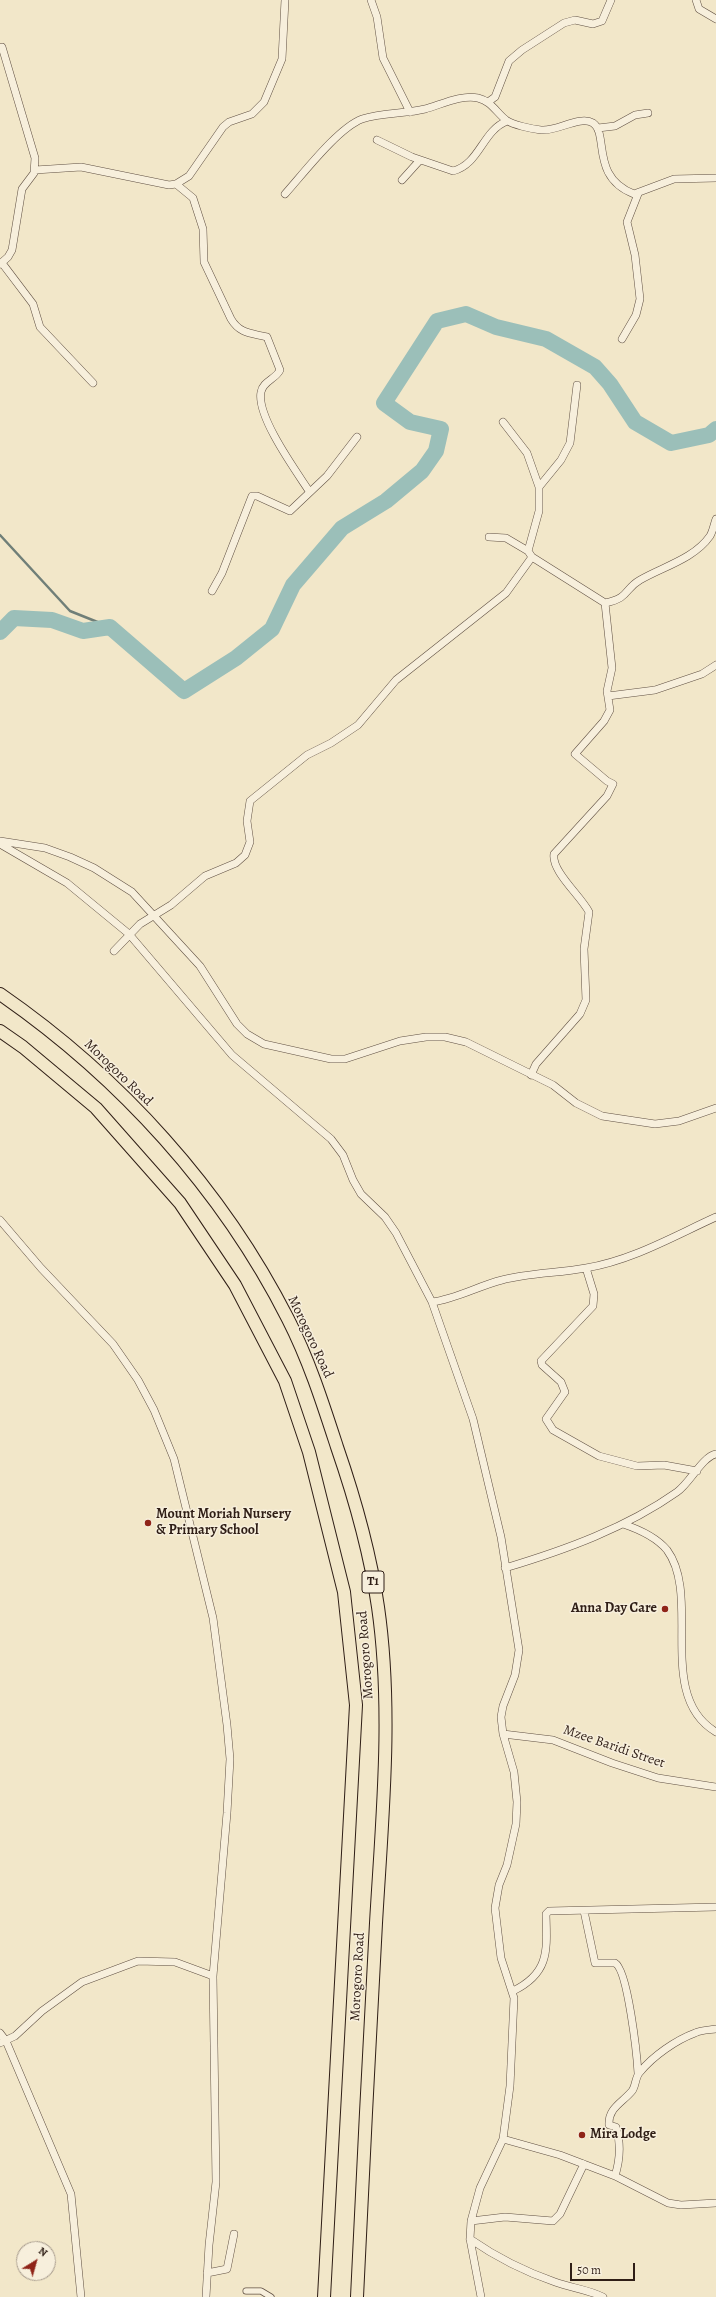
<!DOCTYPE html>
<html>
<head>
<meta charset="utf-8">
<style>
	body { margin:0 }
	#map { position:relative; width:716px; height:2297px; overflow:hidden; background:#f2e7c9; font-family:Alegreya,serif }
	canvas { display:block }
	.north { position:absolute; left:16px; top:2241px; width:40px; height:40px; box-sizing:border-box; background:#f7efdc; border:1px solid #a79b8d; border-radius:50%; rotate:37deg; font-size:11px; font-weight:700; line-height:16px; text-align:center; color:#2f1e16 }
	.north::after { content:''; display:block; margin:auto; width:14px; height:18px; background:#8f2418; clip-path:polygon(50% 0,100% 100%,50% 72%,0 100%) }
	.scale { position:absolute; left:570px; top:2263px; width:65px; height:18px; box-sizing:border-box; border:2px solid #2f1e16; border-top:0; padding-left:5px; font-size:12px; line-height:14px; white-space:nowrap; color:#2f1e16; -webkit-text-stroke:3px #f7efdc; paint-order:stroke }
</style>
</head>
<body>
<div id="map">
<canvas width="716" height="2297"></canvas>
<div class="north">N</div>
<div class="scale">50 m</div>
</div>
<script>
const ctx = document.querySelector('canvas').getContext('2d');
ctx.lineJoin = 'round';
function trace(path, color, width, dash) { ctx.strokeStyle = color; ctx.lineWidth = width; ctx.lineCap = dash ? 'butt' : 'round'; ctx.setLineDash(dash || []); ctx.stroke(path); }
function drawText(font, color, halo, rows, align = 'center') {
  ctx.font = font + ' Alegreya,serif'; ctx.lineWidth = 3; ctx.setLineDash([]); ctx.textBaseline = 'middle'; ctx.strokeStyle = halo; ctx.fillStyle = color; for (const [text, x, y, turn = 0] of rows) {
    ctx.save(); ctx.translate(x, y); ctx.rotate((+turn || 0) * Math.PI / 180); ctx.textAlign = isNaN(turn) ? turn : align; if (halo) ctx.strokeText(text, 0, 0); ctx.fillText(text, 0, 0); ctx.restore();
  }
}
const stream = new Path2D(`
	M0,535L70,611L110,627`);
const river = new Path2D(`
	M0,632L14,618L52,620L83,631L110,627L184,691L236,658L272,629L293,585L342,528L386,501L422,471L436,451L441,429L410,422L384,403L437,321L466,314L496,327L546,339L595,367L610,384L635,422L671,443L709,435L716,429`);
const pedestrian = new Path2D(`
	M246,2291H261L271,2297`);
const minor = new Path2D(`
	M371,0L377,17L383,58L410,112
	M696,0L699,9L716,19
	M488,102L495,97L509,61L522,50L564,23L575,20L593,24L602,21L611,0
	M598,128L615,126L635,115L648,113
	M377,140L412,157L453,171C480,164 482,131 507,121
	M35,170L81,167L169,185L176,184L189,176L223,127L229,122L252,114L264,102L282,59L285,0
	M402,180L420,160
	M176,184L193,198L203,229L204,262L231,319C240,334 251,333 267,337L280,370C276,379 263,381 261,392C256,416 296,471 309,491
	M285,194C303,174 338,128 362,119C382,112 405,114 425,109C440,105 462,94 478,98C491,101 496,112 506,120C513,125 532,129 541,130C556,132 580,115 593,123C609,134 590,177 634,194L674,179L716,178
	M2,263L33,304L40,327L93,383
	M0,264L8,257L12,250L22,189L34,173L35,158L2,47
	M622,339L636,315L640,299L635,255L627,222L638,194
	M503,422L527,453L539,487
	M489,537L506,538L528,551
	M532,557L528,551L539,511V487L561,460L570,443L577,385
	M212,591L222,573L252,496H257L290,511L327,476L357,437
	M605,603C630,598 624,589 640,580C662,567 694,559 710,536C713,531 714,524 716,519
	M608,696L655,690L702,674L716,665
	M0,841L45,848L70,857L94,868L132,892L200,966L237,1024L247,1034L264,1044L331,1059H345L400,1041L426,1037H445L466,1042L553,1085L576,1103L602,1116L655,1124L679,1121L716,1108
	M0,844L67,883L129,934L232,1055L331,1139L343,1155L353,1180L361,1194L385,1217L396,1233L432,1302L473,1419L501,1537L519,1650L515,1675L503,1706L501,1717L503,1734L514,1772L517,1802L516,1824L507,1865L499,1885L495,1908L501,1958L514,1998L510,2086L503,2139L480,2188L471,2221L470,2239L481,2297
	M114,951L140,924L171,905L205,876L236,863L245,855L250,842L247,821L250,801L307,755L331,743L358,725L396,680L506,593L532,557L605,603L612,668L607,691L610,710L604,721L575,754L607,781L613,784L607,796L554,854C551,871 581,896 589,912L584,949L586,1000L580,1014L536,1064L531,1075
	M0,1220L41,1268L113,1344L138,1380L154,1410L174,1459L213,1618L227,1725L230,1759L227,1813L213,1976L216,2182L209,2245L206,2297
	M586,1268L594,1294L593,1306L541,1361L542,1365L561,1382L565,1392L546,1419L553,1430L599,1456L637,1466L664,1465L697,1471
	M432,1302C456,1299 478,1286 502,1280C529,1273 559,1273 586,1268C633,1260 674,1236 716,1217
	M623,1524C638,1529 657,1538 667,1550C702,1597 655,1696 716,1732
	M505,1568C565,1550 626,1528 677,1492C690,1483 702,1457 716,1454
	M503,1734L553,1740L612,1763L658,1778L716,1787
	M584,1911L595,1963H615C628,1970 637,2056 638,2073
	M513,1991C550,1973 547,1950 546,1914L549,1911L716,1907
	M716,2029C709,2030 701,2030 695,2033C676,2040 653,2056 640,2072C635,2077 636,2086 632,2091C622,2103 608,2108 609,2125L616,2127C621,2143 620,2160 615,2176L668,2203L681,2205L716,2203
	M0,2033L6,2041L71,2194L81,2297
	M0,2043L15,2036L42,2011L82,1982L138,1961L175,1962L213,1976
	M503,2139L560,2155L615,2176
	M471,2221L505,2217L553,2221L560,2214L584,2164
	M470,2239C496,2257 526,2272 555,2282C571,2288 587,2289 603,2297
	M207,2273L227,2269L234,2234`);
const trunk = new Path2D(`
	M0,994C120,1077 222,1189 288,1319C309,1360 323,1404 337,1447C355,1499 370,1552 378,1607C393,1711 382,1819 376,1923C369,2048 363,2172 357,2297
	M0,1031L23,1047L96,1108L180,1203L235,1285L285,1381L309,1452L344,1592L356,1705L324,2297`);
const markers = [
	[148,1523,4,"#8f2418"],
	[665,1609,4,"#8f2418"],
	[582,2135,4,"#8f2418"]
];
const shields = [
	[373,1582,22]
];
const shieldNames = [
	["T1",373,1582]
];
const streetNames = [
	["Morogoro Road",118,1073,44],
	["Morogoro Road",310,1337,65],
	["Morogoro Road",366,1655,-94],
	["Mzee Baridi Street",614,1747,19],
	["Morogoro Road",358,1977,-87]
];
const poiNames = [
	["Mount Moriah Nursery",156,1515],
	["& Primary School",156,1531],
	["Anna Day Care",657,1609,"right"],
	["Mira Lodge",590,2135]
];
trace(stream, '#707f78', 2.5);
trace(river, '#9bbfb9', 16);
trace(pedestrian, '#605043', 7);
trace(minor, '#605043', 8);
trace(trunk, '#2f1e16', 14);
trace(pedestrian, '#f7efdc', 5.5);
trace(minor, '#f7efdc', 7);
trace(trunk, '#f2e7c9', 12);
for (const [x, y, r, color] of markers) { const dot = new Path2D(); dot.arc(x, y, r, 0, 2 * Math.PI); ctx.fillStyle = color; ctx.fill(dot); trace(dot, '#f7efdc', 1.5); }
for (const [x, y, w] of shields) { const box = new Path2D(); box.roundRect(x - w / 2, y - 11, w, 22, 3); ctx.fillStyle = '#f7efdc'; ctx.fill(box); trace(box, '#2f1e16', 1); }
drawText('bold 13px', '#2f1e16', null, shieldNames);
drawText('14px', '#2f1e16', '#f7efdc', streetNames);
drawText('bold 14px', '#2f1e16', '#f7efdc', poiNames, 'left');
</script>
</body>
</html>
